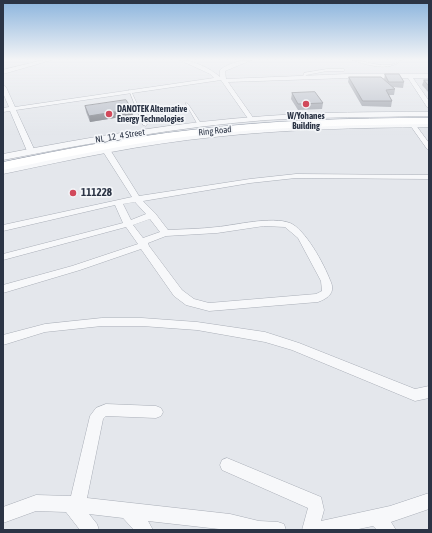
<!DOCTYPE html>
<html>
<head>
<meta charset="utf-8">
<style>
	body { margin:0 }
	#map { position:relative; width:432px; height:533px; overflow:hidden; background:#e4e7ec; font-family:"Asap Condensed",sans-serif }
	canvas { display:block }
	.frame { position:absolute; inset:0; border:4px solid #2b3445; pointer-events:none }
</style>
</head>
<body>
<div id="map">
<canvas width="432" height="533"></canvas>
<div class="frame"></div>
</div>
<script>
const ctx = document.querySelector('canvas').getContext('2d');
ctx.lineJoin = 'round';
function trace(path, color, width, dash) { ctx.strokeStyle = color; ctx.lineWidth = width; ctx.lineCap = dash ? 'butt' : 'round'; ctx.setLineDash(dash || []); ctx.stroke(path); }
function fillPath(path, color) { ctx.fillStyle = color; ctx.fill(path, 'evenodd'); }
function drawText(font, color, halo, rows, align = 'center') {
  ctx.font = font + ' "Asap Condensed",sans-serif'; ctx.lineWidth = 3.5; ctx.setLineDash([]); ctx.textBaseline = 'middle'; ctx.strokeStyle = halo; ctx.fillStyle = color; for (const [text, x, y, turn = 0] of rows) {
    ctx.save(); ctx.translate(x, y); ctx.rotate((+turn || 0) * Math.PI / 180); ctx.textAlign = isNaN(turn) ? turn : align; if (halo) ctx.strokeText(text, 0, 0); ctx.fillText(text, 0, 0); ctx.restore();
  }
}
const service = new Path2D(`
	M352,60C363,60 373,65 384,65C388,65 393,65 396,63C401,60 397,61 402,60C389,72 367,65 352,60Z
	M327,69H344L345,70L344,71H327L306,75L305,78L303,77L304,73Z
	M129,90L131,91L147,125L146,126L143,125Z
	M186,103L188,104L202,125L201,126L198,125L186,104Z`);
const minor = new Path2D(`
	M43,60H52L3,74V70Z
	M180,60C193,60 210,68 220,77V70C228,63 242,60 252,60L225,71L226,79L347,74H429V78H413L429,101V108L427,107L408,78H347L228,82L254,119L251,121L249,120L221,80L16,110L35,151L31,153L27,151L10,111L3,112V108L9,107L3,93V85L6,87L15,107L214,78L210,74Z
	M411,124H415L429,143V150L427,149L410,125Z
	M103,148H109L139,196L250,179L296,174L429,175V179L296,178L250,183L143,201L155,213L168,230C184,229 200,229 217,227C236,225 272,216 290,223C305,229 324,264 330,280C336,292 329,298 318,302L209,311L186,305L174,296L141,249L80,270L3,293V285L72,266L138,244L126,227L3,260V254L123,223L115,205L3,231V225L132,197L102,150ZM135,202L146,214L131,220L123,204ZM150,219L160,232L143,238L133,225ZM264,226L285,227L298,238L321,281L322,291L316,294L209,303L194,299L182,290L149,246L148,243L166,236L217,233Z
	M102,318H142L197,322L265,332L299,343L415,389L429,386V398L415,401L292,350L265,342L197,330L142,326H102L45,332L3,345V335L45,324Z
	M106,404L156,406L161,408L163,412L161,416L156,418L106,416L103,419L87,498L230,514L259,521L278,522L284,524L286,530H228L148,521L153,530H134L123,518L89,514L97,524L99,530H80L66,512L36,511L3,523V507L36,495L71,496L90,416L96,408Z
	M227,458L321,497L324,510L321,521L390,506L429,493V509L391,522L396,530H377L373,526L354,530H302L308,508L222,470L220,465L222,460Z`);
const tertiary = new Path2D(`
	M429,112V116C375,117 320,117 266,120C178,127 90,143 3,160V154C90,137 178,122 266,116C320,112 375,112 429,112Z
	M429,121V127C358,128 286,129 214,137C143,144 73,159 3,174V168C73,153 143,139 215,131C286,124 358,123 429,121Z`);
const trunk = new Path2D(`
	M429,118V124C349,125 270,127 191,136C127,144 65,157 3,170V162C65,149 128,137 191,130C270,120 349,118 429,118Z`);
const wall = new Path2D(`
	M385,74L404,82L403,88L393,87L395,89L394,95H389L392,101L391,107L362,106L348,82L349,77L384,80Z
	M424,80H429V93L422,85Z
	M292,93L323,103L322,109L298,110L291,99Z
	M85,106L132,109L133,115L90,122L86,112Z`);
const shadedWall = new Path2D(`
	M132,109L133,115L90,122L89,116Z`);
const building = new Path2D(`
	M385,74H399L404,82H389Z
	M349,77H381L395,89L386,90L392,101H363Z
	M424,80H429V86Z
	M315,92L323,103L298,104L292,93Z
	M126,100L132,109L89,116L85,106Z`);
const markers = [
	[306,104,4,"#d1495b"],
	[109,114,4,"#d1495b"],
	[73,193,4,"#d1495b"]
];
const farPoinames = [
	["DANOTEK Alternative",117,109],
	["Energy Technologies",117,119],
	["W/Yohanes",306,116,"center"],
	["Building",306,126,"center"]
];
const farStreetnames = [
	["Ring Road",215,131,-6],
	["NL_12_4 Street",120,136,-9]
];
const poiNames = [
	["111228",81,193]
];
trace(service, '#a9aeb7', 1);
trace(minor, '#a9aeb7', 1);
trace(tertiary, '#a9aeb7', 1);
trace(trunk, '#8b94a3', 1);
fillPath(service, '#f7f8fa');
fillPath(minor, '#f7f8fa');
fillPath(tertiary, '#f7f8fa');
fillPath(trunk, '#fff');
fillPath(wall, '#a1a5ae');
fillPath(shadedWall, '#83868d');
fillPath(building, '#bbc0ca');
trace(building, '#83868d', 1);
const sky = ctx.createLinearGradient(0, 0, 0, 135);
sky.addColorStop(0, '#8bb4dd');
sky.addColorStop(0.44, '#f3f4f6');
sky.addColorStop(1, '#f3f4f600');
ctx.fillStyle = sky;
ctx.fillRect(0, 0, 432, 135);
for (const [x, y, r, color] of markers) { const dot = new Path2D(); dot.arc(x, y, r, 0, 2 * Math.PI); ctx.fillStyle = color; ctx.fill(dot); trace(dot, '#f4f6f9', 1.5); }
drawText('bold 9px', '#2b3445', '#f4f6f9', farPoinames, 'left');
drawText('9px', '#2b3445', '#f4f6f9', farStreetnames);
drawText('bold 11px', '#2b3445', '#f4f6f9', poiNames, 'left');
</script>
</body>
</html>
